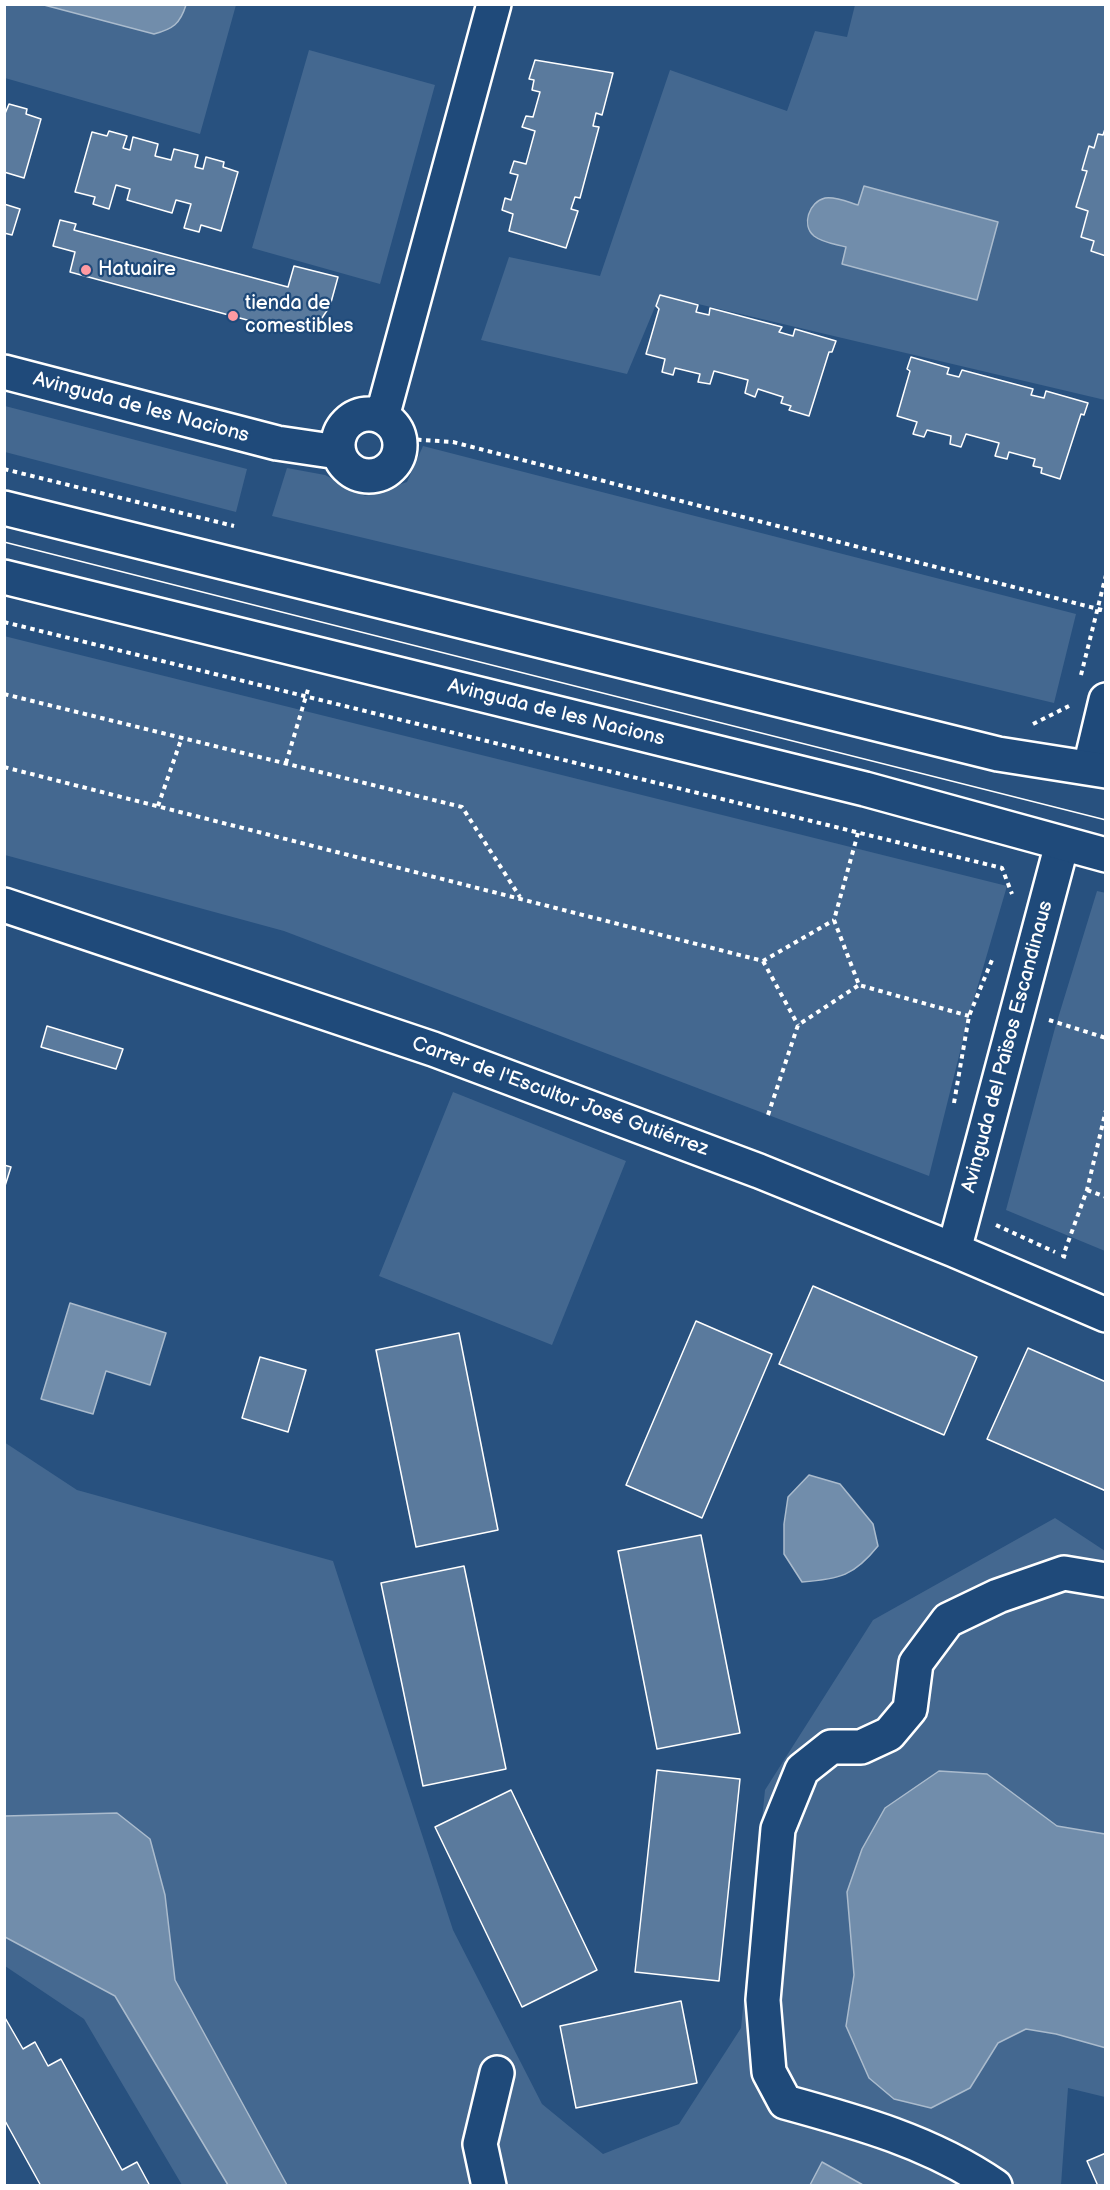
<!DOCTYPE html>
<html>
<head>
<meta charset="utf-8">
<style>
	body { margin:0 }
	#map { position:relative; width:1110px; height:2190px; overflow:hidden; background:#28517f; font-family:"Balsamiq Sans",sans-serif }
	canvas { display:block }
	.frame { position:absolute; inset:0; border:6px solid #fff; pointer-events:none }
</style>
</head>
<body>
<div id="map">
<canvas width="1110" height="2190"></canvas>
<div class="frame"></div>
</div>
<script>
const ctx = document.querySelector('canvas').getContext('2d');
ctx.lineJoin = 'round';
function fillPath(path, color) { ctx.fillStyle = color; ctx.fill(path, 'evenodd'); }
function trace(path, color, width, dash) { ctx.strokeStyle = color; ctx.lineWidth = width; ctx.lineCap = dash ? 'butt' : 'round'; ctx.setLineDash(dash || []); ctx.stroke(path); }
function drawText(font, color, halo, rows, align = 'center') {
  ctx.font = font + ' "Balsamiq Sans",sans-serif'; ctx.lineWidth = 4.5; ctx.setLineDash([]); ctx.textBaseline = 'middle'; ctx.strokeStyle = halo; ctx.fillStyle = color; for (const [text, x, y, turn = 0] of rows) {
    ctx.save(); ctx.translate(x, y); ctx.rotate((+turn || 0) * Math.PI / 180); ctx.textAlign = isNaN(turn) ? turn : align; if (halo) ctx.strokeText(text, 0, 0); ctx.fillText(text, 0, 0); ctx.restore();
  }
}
const green = new Path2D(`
	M4,5H236L200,134L5,78Z
	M855,5H1105V400L660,295L627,374L481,340L509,257L600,276L670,70L787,111L815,31L847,37Z
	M309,50L435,85L380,284L252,248Z
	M5,406L247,469L236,512L5,452Z
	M423,446L1076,614L1054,703L272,516L287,468L325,475L365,496L407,482Z
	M4,636L1007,886L969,1016L929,1176L284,931L5,855Z
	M1097,891L1106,893L1105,1251L1006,1210L1055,1028Z
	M453,1092L626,1161L552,1345L379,1276Z
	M4,1442L77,1490L333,1561L453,1930L542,2104L603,2154L679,2124L741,2028L765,1790L873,1620L1055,1518L1105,1551V2097L1068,2088L1061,2185H182L84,2019L5,1966Z`);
const water = new Path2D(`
	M44,5H186C180,24 173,29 154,34Z
	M864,186L998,222L977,300L842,264L846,247C835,244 823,243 814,236C801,225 809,202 825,198C835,196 848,202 858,205Z
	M70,1303L166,1333L150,1385L106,1371L93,1414L41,1399Z
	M809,1475L840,1484L873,1524L878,1546C854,1576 840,1579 802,1582L784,1554V1524L788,1497Z
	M939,1771L987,1774L1057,1826L1105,1834L1106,2048L1056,2034L1026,2029L998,2043L970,2088L931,2108L894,2099L869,2078L846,2026L854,1975L847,1892L862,1849L885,1808Z
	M117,1813L150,1839L165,1895L175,1980L287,2185H228L115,1996L5,1937V1816Z
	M822,2162L863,2185H810Z`);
const building = new Path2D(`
	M535,60L613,73L602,115L596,113L593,126L599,127L580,198L575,197L571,209L578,211L566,248L509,231L513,214L502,210L505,198L511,200L518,175L510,173L514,161L526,164L535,131L522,127L526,116L533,117L540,92L532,90L534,80L529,79Z
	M9,104L27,109L26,114L41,119L24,178L4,172V116Z
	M1106,126V256L1091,251L1094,241L1081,237L1088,211L1076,207L1087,171L1082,170L1089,146L1094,148L1098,134L1103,135Z
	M109,131L127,136L123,148L130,150L133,137L158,144L155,156L171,160L174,149L198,155L195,167L203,169L206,157L224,162L223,167L238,172L221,231L201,225L199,232L184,228L191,204L176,200L172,213L127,200L130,189L116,185L109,209L93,204L95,197L75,192L92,132L107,136Z
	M4,204L20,209L12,235L4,233Z
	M60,220L76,224L74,230L288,287L294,266L338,277L330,306L322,318L315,324L302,329L284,330L70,272L75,252L53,246Z
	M660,295L698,305L696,312L709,315L710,308L782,327L779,332L793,336L795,329L836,341L832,352H829L809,416L789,410L791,406L781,403L783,397L758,389L755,397L745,393L748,380L714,371L710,384L698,382L700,374L675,368L673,375L662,372L665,359L646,354L659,309L656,306Z
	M911,357L949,368L947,374L959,377L962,370L1033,389L1031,395L1044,398L1046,391L1088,403L1084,415L1081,414L1060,479L1041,473L1042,468L1033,466L1035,459L1009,452L1007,459L995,456L999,443L966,434L961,447L950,444L951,436L927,430L924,437L913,434L917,422L897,416L910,371L907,369Z
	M47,1026L123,1049L116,1069L41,1047Z
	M4,1165L11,1167L4,1189Z
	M813,1286L977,1357L944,1435L779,1364Z
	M696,1321L772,1354L702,1518L626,1485Z
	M459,1333L498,1530L416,1547L376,1350Z
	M1028,1348L1106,1382V1491L987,1439Z
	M260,1357L306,1370L288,1432L242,1418Z
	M701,1535L740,1733L657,1749L618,1551Z
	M464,1566L506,1769L423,1786L381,1583Z
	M657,1770L740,1779L719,1981L635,1972Z
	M511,1790L597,1970L522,2007L435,1827Z
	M681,2001L697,2083L576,2108L560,2026Z
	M4,2016L23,2049L35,2042L48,2066L61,2059L122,2170L137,2162L150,2186H41L4,2119Z
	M1106,2153V2186H1098L1087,2161Z`);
const path = new Path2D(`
	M408,439L453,442L1106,611
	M4,469L234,526
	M4,622L1002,868L1012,894
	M1081,675L1106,575
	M4,694L462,807L520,897
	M1033,724L1069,706
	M286,763L309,686
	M4,767L763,961L834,920
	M158,806L182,737
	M858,833L834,920L859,985L969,1016
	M763,961L798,1025
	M1049,1020L1106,1038
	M954,1103L969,1016L992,960
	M768,1115L798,1025L859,985
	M1087,1190L1106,1197
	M996,1225L1055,1252
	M1066,1257L1063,1256L1087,1190L1106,1110`);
const minor = new Path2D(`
	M4,372L277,443L338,452
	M338 445a31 31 0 1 1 62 0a31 31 0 1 1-62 0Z
	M382,417L494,4
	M1090,767L1106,700
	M4,905L433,1049L759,1171L954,1250L1106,1315
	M954,1250L1062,844
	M489,2186L480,2144L497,2073
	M995,2186C931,2142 858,2122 785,2102L769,2072L763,2000L778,1829L802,1770L831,1747H861L889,1734L910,1709L916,1663L948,1620L998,1596L1064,1573L1106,1580`);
const major = new Path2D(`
	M4,508L998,754L1106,771
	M4,577L865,789L1106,855`);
const tram = new Path2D(`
	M4,542L1106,820`);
const markers = [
	[86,270,6,"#ff9aa2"],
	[233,316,6,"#ff9aa2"]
];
const poiNames = [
	["Hatuaire",98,270],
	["tienda de",245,304],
	["comestibles",245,327]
];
const streetNames = [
	["Avinguda de les Nacions",141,408,15],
	["Avinguda de les Nacions",556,713,14],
	["Avinguda del Països Escandinaus",1008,1047,-75],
	["Carrer de l'Escultor José Gutiérrez",560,1097,20]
];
fillPath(green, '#446890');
fillPath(water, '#718dab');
trace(water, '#aabbcd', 1.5);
fillPath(building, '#5a7a9d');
trace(building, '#fff', 1.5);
trace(minor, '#fff', 38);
trace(major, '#fff', 38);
trace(path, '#fff', 4, [4.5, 4.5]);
trace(minor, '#1f4a7a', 33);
trace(major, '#1f4a7a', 33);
trace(tram, '#fff', 1.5);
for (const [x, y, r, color] of markers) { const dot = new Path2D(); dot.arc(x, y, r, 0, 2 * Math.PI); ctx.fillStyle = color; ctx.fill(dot); trace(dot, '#1f4a7a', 2); }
drawText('20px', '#fff', '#1f4a7a', poiNames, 'left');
drawText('20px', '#fff', '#1f4a7a', streetNames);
</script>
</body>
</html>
